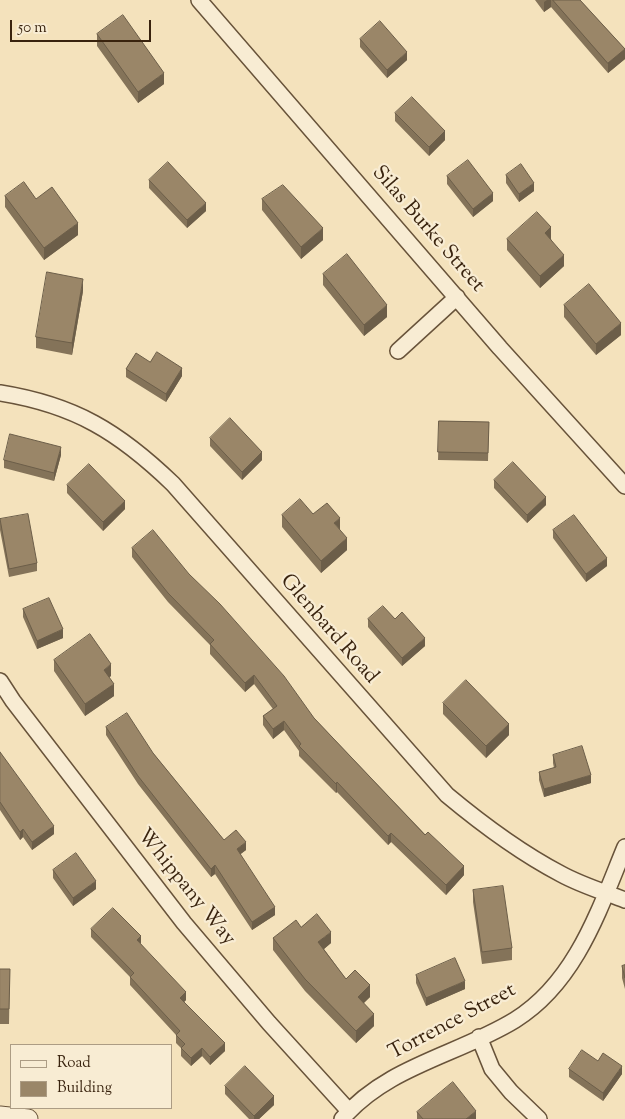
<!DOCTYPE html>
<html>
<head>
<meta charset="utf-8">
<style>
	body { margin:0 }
	#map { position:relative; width:625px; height:1119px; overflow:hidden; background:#f4e2bc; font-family:"Sorts Mill Goudy",serif }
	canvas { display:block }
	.legend { position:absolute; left:10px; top:1044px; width:162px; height:65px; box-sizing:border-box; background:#f8ecd3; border:1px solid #ac9c84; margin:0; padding:6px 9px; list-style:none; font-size:15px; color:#39230e }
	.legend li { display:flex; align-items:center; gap:10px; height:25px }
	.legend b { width:25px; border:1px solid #ac9c84 }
	.scale { position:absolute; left:10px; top:20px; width:141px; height:22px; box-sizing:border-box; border:2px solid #39230e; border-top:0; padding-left:6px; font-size:15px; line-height:18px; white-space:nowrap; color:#39230e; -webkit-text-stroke:4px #f8ecd3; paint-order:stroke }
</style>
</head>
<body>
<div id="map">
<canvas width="625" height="1119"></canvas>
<ul class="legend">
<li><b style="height:6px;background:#f8ecd3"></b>Road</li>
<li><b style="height:14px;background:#9a8668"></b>Building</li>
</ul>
<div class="scale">50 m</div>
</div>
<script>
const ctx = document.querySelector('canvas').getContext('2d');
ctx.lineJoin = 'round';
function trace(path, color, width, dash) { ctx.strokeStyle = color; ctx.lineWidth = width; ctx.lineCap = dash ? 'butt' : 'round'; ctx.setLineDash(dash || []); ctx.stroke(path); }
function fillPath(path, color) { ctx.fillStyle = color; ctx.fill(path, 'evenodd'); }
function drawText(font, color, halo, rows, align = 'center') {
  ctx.font = font + ' "Sorts Mill Goudy",serif'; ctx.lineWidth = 4.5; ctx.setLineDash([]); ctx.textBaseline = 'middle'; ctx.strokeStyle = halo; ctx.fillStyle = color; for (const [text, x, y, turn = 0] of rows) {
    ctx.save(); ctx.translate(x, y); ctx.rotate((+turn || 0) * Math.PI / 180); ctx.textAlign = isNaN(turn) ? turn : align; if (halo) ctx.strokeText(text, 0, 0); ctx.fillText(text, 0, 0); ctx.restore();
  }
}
const minor = new Path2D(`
	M199,0L500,348L625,486
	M398,351L457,297
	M0,393C75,405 119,432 173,484L447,795C483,825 519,852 561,874C581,885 604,892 625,900
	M0,681L13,701L184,923L269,1023L349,1111
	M479,1037L492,1069L511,1092L539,1119
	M342,1119C387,1066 458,1055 515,1020C576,982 599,910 625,847`);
const tertiary = new Path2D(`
	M0,1116L28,1119`);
const wall = new Path2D(`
	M535,0H580L625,49V59L608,73L551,7L544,12Z
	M97,34L164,84L138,103L97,46Z
	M360,39L407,60L387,78L360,47Z
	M395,113L445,140L429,156L395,121Z
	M506,175L534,191L519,202L506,183Z
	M447,176L493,201L473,217L447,184Z
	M149,180L206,211L187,228L149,188Z
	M5,196L36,199L78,235L44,260L5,207Z
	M262,199L323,240L301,259L262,210Z
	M507,239H551L564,266L540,288L507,250Z
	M323,274L387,317L364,336L323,285Z
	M83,291L72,355L36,348V337Z
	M564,305L621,335L596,355L564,317Z
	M150,362L182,376L166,402L126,377V369Z
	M439,421L489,422L488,461L438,460Z
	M210,438L262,460L242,480L210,446Z
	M61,455L54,481L4,468V460Z
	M494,480L546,505L527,523L494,488Z
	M67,485L125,509L103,531L67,493Z
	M313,514L340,530L347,550L321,573L282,527V515Z
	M0,519L37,563V571L9,577L0,530Z
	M553,530L607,566L586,582L553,538Z
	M132,548L189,574L314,718L464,875L446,895L391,842L388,845L337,792L336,793L299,756V751L284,730L273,739L263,725V716L273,709L254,684L245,692L210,654V645L168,602L132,557Z
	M23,609L63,638L37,649L23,617Z
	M368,619H395L425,646L402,666L368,627Z
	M54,660L111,676L109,677L114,696L85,716L54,671Z
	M443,703L509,735L486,758L443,714Z
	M106,727L153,753L224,840L246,850L240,854L275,915L252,930L215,874L211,877L138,784L106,735Z
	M0,752L54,834L32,850L23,837L20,840L0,810Z
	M553,755L591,783L544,797L539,780V772L554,768L553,763Z
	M53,870L96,889L73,906L53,878Z
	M473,890L512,948V960L482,964L473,902Z
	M301,927L331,943L324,949L346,979L370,997L363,1003L374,1026L356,1043L305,991L273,950V938Z
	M91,929L141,944L186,1000L184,1002L225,1051L210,1065L202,1056L191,1066L181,1056V1048L176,1043V1035L130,985V977L91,937Z
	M625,965V989L622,978V966Z
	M0,969H10L9,1024H0Z
	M416,975L465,989L426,1006L416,983Z
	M598,1061L622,1074L603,1101L569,1077V1069Z
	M225,1086L274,1105L259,1119H249L225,1094Z
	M417,1112L476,1119H417Z`);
const shadedWall = new Path2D(`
	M547,0H551V7L544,12V2Z
	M625,49V59L608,73V63Z
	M407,52V60L387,78V70Z
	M164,73V84L138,103V92Z
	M445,131V140L429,156V147Z
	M534,183V191L519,202V194Z
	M493,193V201L473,217V209Z
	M206,203V211L187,228V220Z
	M78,223V235L44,260V248Z
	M551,227V239L545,245V233Z
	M323,228V240L301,259V247Z
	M564,255V266L540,288V276Z
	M83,279V291L72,355V343Z
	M387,305V317L364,336V325Z
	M621,323V335L596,355V344Z
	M182,368V376L166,402V394Z
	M61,447V455L54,481V473Z
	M262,452V460L242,480V472Z
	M546,497V505L527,523V515Z
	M125,501V509L103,531V522Z
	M340,518V530L334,523Z
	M347,538V550L321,573V561Z
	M607,558V566L586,582V574Z
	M63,629V638L37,649V641Z
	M425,638V646L402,666V658Z
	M111,664V676L104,681V670Z
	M254,675V684L245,692V683Z
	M114,684V696L85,716V704Z
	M284,721V730L273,739V729Z
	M509,724V735L486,758V746Z
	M591,775V783L544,797V789Z
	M337,782V792L336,793V784Z
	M54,826V834L32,850V842Z
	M23,829V837L20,840V832Z
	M391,833V842L388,845V836Z
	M246,842V850L237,857V849Z
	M215,865V874L211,877V869Z
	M464,866V875L446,895V885Z
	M96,881V889L73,906V898Z
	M275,907V915L252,930V922Z
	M331,932V943L318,954V942Z
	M141,936V944L137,940Z
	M465,981V989L426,1006V998Z
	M370,985V997L358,1009V997Z
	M186,992V1000L180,1006V998Z
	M374,1014V1026L356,1043V1031Z
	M225,1043V1051L210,1065V1057Z
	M202,1048V1056L191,1066V1058Z
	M622,1066V1074L603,1101V1093Z
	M274,1096V1105L259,1119H254V1116Z
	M476,1111V1119H466Z`);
const building = new Path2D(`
	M553,0H580L625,49L608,63Z
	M123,15L164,73L138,92L97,34Z
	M380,21L407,52L387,70L360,39Z
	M412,97L445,131L429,147L395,113Z
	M468,160L493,193L473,209L447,176Z
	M168,162L206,203L187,220L149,180Z
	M521,164L534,183L519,194L506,175Z
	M24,182L36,199L52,187L78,223L44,248L5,196Z
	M283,185L323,228L301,247L262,199Z
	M537,212L551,227L545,233L564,255L540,276L507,239Z
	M347,254L387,305L364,325L323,274Z
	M47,272L83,279L72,343L36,337Z
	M589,284L621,323L596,344L564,305Z
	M157,352L182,368L166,394L126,369L136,353L150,362Z
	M230,418L262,452L242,472L210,438Z
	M439,421L489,422L488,453L438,452Z
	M10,434L61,447L54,473L4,460Z
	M513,462L546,497L527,515L494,480Z
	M89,464L125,501L103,522L67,485Z
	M300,499L313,514L327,503L340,518L334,523L347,538L321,561L282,515Z
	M28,514L37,563L9,569L0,519Z
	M574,515L607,558L586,574L553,530Z
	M153,530L189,574L220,604L284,676L314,718L425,835L428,832L464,866L446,885L391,833L388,836L337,782L336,784L299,746L301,744L284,721L273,729L263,716L277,706L254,675L245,683L210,644L214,640L168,593L132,548Z
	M49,598L63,629L37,641L23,609Z
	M383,606L395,619L402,612L425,638L402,658L368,619Z
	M90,634L111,664L104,670L114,684L85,704L54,660Z
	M466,680L509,724L486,746L443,703Z
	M127,713L153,753L224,840L236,830L246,842L237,849L275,907L252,922L215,865L211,869L138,776L106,727Z
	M582,746L591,775L544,789L539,772L556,767L553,755Z
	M0,752L54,826L32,842L23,829L20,832L0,802Z
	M76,853L96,881L73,898L53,870Z
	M503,886L512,948L482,952L473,890Z
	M113,908L141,936L137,940L186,992L180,998L225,1043L210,1057L202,1048L191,1058L181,1048L185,1044L176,1035L180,1031L130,977L134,973L91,929Z
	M317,914L331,932L318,942L346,979L355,970L370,985L358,997L374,1014L356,1031L305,979L273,938L296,920L301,927Z
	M455,958L465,981L426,998L416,975Z
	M625,965V978L622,966Z
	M0,969H10L9,1009H0Z
	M582,1050L598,1061L603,1053L622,1066L603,1093L569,1069Z
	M245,1066L274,1096L254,1116L225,1086Z
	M453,1082L476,1111L466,1119H423L417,1112Z`);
const streetNames = [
	["Silas Burke Street",427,230,49],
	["Glenbard Road",328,630,49],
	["Whippany Way",185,888,51],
	["Torrence Street",453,1023,-28]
];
trace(minor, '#68533a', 18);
trace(tertiary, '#68533a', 21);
trace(minor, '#f8ecd3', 15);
trace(tertiary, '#f8ecd3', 19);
fillPath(wall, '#847359');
fillPath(shadedWall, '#6c5e49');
fillPath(building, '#9a8668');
trace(building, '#6c5e49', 1);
drawText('21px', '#39230e', '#f8ecd3', streetNames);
</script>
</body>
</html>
